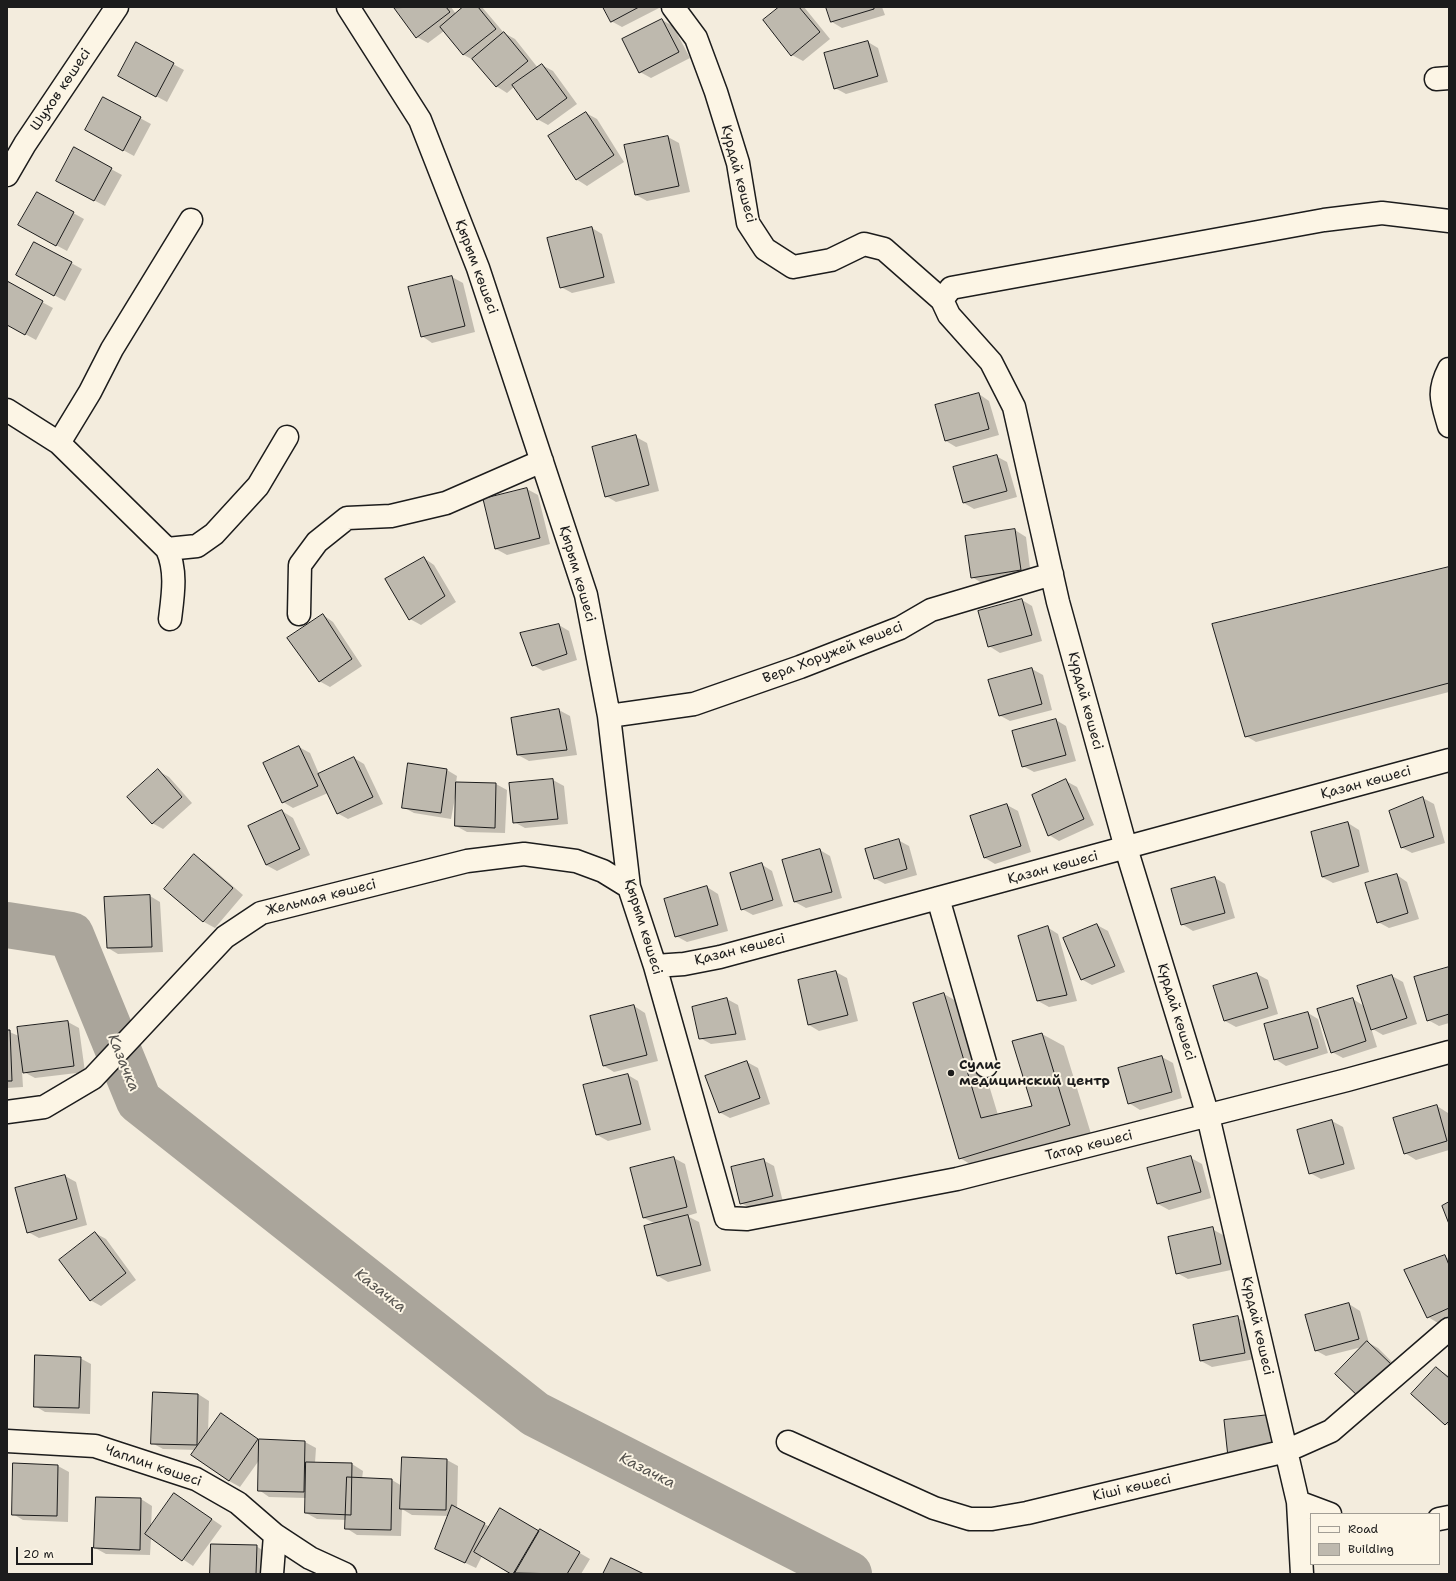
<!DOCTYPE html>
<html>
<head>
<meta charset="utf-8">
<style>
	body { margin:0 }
	#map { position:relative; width:1456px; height:1581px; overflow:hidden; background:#f3ecdd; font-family:"Shantell Sans",sans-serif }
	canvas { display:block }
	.frame { position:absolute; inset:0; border:8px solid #1c1c1c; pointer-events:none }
	.legend { position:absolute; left:1310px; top:1513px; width:130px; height:52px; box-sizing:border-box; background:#fcf5e5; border:1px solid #a29e95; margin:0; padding:5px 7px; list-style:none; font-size:12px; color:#1c1c1c }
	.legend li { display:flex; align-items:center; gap:8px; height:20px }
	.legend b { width:20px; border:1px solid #a29e95 }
	.scale { position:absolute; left:16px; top:1547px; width:77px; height:18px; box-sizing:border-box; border:2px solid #1c1c1c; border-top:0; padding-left:5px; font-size:12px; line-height:14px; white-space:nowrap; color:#1c1c1c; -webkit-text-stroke:3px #fcf5e5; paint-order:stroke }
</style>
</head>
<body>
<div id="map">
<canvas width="1456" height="1581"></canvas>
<div class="frame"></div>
<ul class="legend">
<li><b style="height:5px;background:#fcf5e5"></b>Road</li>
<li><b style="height:11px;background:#beb9ae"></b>Building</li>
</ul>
<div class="scale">20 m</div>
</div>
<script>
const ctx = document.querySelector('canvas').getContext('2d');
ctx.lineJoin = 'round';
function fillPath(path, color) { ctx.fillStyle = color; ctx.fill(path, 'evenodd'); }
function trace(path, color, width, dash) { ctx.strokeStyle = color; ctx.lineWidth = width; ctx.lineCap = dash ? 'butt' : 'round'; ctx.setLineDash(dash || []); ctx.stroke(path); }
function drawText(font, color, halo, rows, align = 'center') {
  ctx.font = font + ' "Shantell Sans",sans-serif'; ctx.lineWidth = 4; ctx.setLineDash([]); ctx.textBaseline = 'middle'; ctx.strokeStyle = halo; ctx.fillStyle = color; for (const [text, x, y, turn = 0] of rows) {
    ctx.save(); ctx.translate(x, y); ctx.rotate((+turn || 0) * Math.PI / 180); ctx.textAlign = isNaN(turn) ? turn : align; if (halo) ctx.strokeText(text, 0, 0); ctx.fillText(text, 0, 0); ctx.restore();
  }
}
const shadow = new Path2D(`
	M396,7H451L456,14L465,7H482L504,33L515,39L538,68L542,65L553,71L577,104L548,125L537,119L514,87L507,93L496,86L475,61L464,55L444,31L428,43L417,37L395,8Z
	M604,7H661L622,27L611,21Z
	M780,7H804L830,39L803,61L792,55Z
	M827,7H882L885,15L842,28L832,22Z
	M662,20L673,26L690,58L651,78L640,72Z
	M868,42L878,48L888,82L846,94L835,88Z
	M173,64L184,70L167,102L130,82Z
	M103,98L151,124L134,156L97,136Z
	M586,113L597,119L624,162L587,186L576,179Z
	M668,137L679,143L690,192L647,201L636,195L625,146Z
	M111,169L122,175L105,206L68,187Z
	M37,193L84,219L67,251L30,231Z
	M592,228L602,234L615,283L572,293L561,287Z
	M35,243L82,269L65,301L28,281Z
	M452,277L463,283L475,332L432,343L422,336Z
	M7,283L53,308L36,340L7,324Z
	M979,394L989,401L999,435L956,447L946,441Z
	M636,437L647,443L659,491L616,502L606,496Z
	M996,456L1007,462L1017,497L974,509L964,503Z
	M527,489L538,495L550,544L507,555L496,549Z
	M1015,530L1026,537L1031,576L982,583L972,577Z
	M424,558L434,565L456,602L421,625L410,619L386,579Z
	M1449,568V692L1256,742L1246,736Z
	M1022,600L1032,606L1042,641L1000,653L989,646Z
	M323,615L333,622L362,666L330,687L319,681Z
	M559,625L569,631L577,660L543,671L533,665Z
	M1032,669L1043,675L1052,710L1010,721L999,715Z
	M559,710L570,716L577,755L529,761L518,755Z
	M1056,720L1066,726L1076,761L1034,772L1023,766Z
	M299,747L310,753L319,774L354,758L364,764L383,804L348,819L337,813L328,793L293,808L283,802Z
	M447,770L457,776L456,783L496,784L507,790L505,833L467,832L456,826L457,787L451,819L414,813L403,807Z
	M158,771L169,777L192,803L163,829L152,823Z
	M553,780L564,786L568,824L525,828L514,822L510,784Z
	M1066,781L1077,787L1094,825L1059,841L1049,835Z
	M1423,798L1434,804L1445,843L1412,853L1401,847Z
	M1007,805L1018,811L1031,852L995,864L985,858L971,816Z
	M282,811L293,818L310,855L277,871L266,865Z
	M1348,823L1359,830L1369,872L1333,883L1322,877Z
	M898,840L909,846L917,875L885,884L874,878Z
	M820,850L830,856L842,898L806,908L795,902L783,861Z
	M194,856L205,862L243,895L215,928L204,922L165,889Z
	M761,864L772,871L783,906L753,915L742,909Z
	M1397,875L1407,882L1419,919L1389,928L1378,922Z
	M1215,878L1225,884L1235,918L1193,931L1182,924Z
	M707,887L718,894L728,931L687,942L676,936Z
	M150,896L160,902L163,952L118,954L108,948Z
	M1097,925L1108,931L1125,972L1092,985L1081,979L1065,938Z
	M1047,927L1058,934L1077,1001L1049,1007L1038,1001L1019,936Z
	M1449,968V1023L1439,1026L1428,1020Z
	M836,972L847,978L858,1021L819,1031L809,1025Z
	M1257,974L1268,980L1278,1014L1236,1027L1225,1021L1215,986Z
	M1392,976L1403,982L1417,1024L1383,1035L1371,1028L1377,1047L1343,1058L1332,1052L1353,999L1364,1006Z
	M944,994L965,1006L998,1115L1033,1107L1013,1042L1042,1034L1064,1046L1092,1137L982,1171L960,1158Z
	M727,999L738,1005L746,1040L711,1044L700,1038Z
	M634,1006L645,1013L658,1061L614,1072L604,1066Z
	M1308,1013L1318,1019L1328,1053L1286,1066L1275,1059Z
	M68,1022L79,1028L85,1072L35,1078L22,1071L23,1087L7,1088V1031L19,1036Z
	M1162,1057L1173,1063L1182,1098L1140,1110L1129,1103Z
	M747,1062L758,1068L770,1104L730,1118L719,1112Z
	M628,1075L638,1081L651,1130L608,1141L597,1135Z
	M1437,1106L1448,1113L1449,1117V1150L1416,1160L1405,1153Z
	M1332,1121L1343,1127L1355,1169L1321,1179L1310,1173Z
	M674,1158L685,1164L697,1213L687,1216L699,1222L711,1271L668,1282L658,1276L656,1224L644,1218L631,1169Z
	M1191,1158L1202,1164L1211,1198L1169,1210L1158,1204L1149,1169Z
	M763,1160L774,1166L783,1202L752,1209L741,1203Z
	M65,1176L76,1182L87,1225L39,1238L28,1232Z
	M1212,1229L1223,1235L1231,1270L1188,1279L1177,1273Z
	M95,1233L106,1239L136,1280L101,1306L90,1300Z
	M1444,1257L1449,1259V1318L1438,1323L1428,1317Z
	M1349,1304L1360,1311L1369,1343L1378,1348L1404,1374L1362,1347L1326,1356L1315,1350Z
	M1238,1318L1249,1324L1255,1359L1212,1367L1201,1361Z
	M80,1358L91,1364L90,1414L45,1412L35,1406Z
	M1436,1368L1449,1376V1426L1446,1424Z
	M198,1394L209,1401L208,1434L221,1414L260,1442H305L316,1448L315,1463L352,1464L363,1471L362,1479L392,1480L402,1486L447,1460L458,1466L457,1509L490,1527L539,1532L540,1530L590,1559L581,1574H513L482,1556L476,1568L436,1549L449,1516L412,1515L402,1509L401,1536L357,1535L346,1528L347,1520L317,1519L306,1513V1498L269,1497L259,1490L260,1459L240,1487L229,1481L196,1450L163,1449L152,1443Z
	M14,1464L58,1466L69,1472L68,1522L23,1520L13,1514Z
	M175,1494L222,1526L193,1566L151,1538L150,1555L106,1554L95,1548L97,1498L141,1499L152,1506L151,1527Z
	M256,1546L267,1553L266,1574H211Z`);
const river = new Path2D(`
	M7,925L71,935L139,1101L535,1414L849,1574`);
const building = new Path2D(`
	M446,7L450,12L416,38L394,8Z
	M463,7H478L496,29L463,55L440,27Z
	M603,7H639L611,22Z
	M779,7H799L820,32L791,56L763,20Z
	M826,7H874V9L831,22Z
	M662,19L679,52L639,73L622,39Z
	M504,32L528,61L496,87L472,59Z
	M868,41L878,76L834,89L824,53Z
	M136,42L174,63L156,97L118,76Z
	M542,64L567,98L537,120L512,85Z
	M103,97L141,117L123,151L85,130Z
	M586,112L614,155L576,180L548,136Z
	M668,136L679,186L635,195L624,145Z
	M74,147L112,168L94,201L56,181Z
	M37,192L74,212L56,246L18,225Z
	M592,227L604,277L560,288L547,238Z
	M34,242L72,262L54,296L16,275Z
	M452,276L465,326L421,337L408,287Z
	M7,281L43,301L25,335L7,325Z
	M979,393L989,429L945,441L935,405Z
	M636,435L649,485L605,497L592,447Z
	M997,455L1007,491L963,503L953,467Z
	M527,488L540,538L495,549L483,499Z
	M1015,529L1021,570L971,578L965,536Z
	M424,557L445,596L409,620L385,579Z
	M1449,567V683L1245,737L1212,624Z
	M1022,599L1032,635L988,647L978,611Z
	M323,614L352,659L319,682L287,638Z
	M559,624L567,654L532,666L520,633Z
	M1032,668L1042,704L999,716L988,680Z
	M559,709L567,750L517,755L511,718Z
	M1056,719L1066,755L1022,767L1012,731Z
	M299,746L318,786L282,803L263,763Z
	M354,757L373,797L337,814L318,774Z
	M408,763L447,769L441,813L402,808Z
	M158,769L182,797L152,824L127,797Z
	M553,779L558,819L513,823L509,783Z
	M1066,779L1084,819L1048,836L1032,795Z
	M456,782L496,783L495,828L455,826Z
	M1423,797L1434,837L1401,848L1389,811Z
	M1007,804L1021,846L984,858L970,816Z
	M282,810L300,849L266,865L248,826Z
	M1348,822L1359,866L1322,877L1311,832Z
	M899,839L907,869L874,879L865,849Z
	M820,849L832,892L794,902L782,860Z
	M194,854L233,888L203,922L164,889Z
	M762,863L773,900L741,910L730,873Z
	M1397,874L1408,913L1377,923L1365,883Z
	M1215,877L1225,913L1181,925L1171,889Z
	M707,886L718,925L675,937L664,899Z
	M150,895L152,947L107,948L104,897Z
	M1097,924L1115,966L1081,980L1063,938Z
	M1048,926L1067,995L1037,1001L1018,936Z
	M1449,967V1014L1427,1021L1414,977Z
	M836,971L848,1015L808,1025L798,980Z
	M1257,973L1268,1008L1224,1021L1213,986Z
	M1392,975L1407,1018L1371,1030L1357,986Z
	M944,993L981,1118L1032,1106L1012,1041L1042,1033L1070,1125L959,1159L913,1003Z
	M727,998L736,1034L699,1039L692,1007Z
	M1353,998L1366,1041L1331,1053L1317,1009Z
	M634,1005L647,1055L603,1066L590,1016Z
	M1308,1012L1318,1048L1274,1060L1264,1024Z
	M68,1021L74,1066L23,1073L17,1027Z
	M7,1030H10L12,1081H7Z
	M1162,1056L1172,1092L1128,1104L1118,1068Z
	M747,1061L760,1098L719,1113L705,1076Z
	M628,1074L641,1124L596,1135L583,1085Z
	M1437,1105L1447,1141L1404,1154L1393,1118Z
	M1332,1120L1344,1164L1309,1174L1297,1130Z
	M1191,1156L1201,1192L1157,1204L1147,1168Z
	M674,1157L687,1207L643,1218L630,1168Z
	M764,1159L773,1196L740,1204L731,1167Z
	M65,1175L77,1219L27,1233L15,1188Z
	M1449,1202V1224L1442,1206Z
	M688,1215L701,1265L657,1276L644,1226Z
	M1213,1227L1221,1264L1176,1274L1168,1237Z
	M95,1232L126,1273L90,1301L59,1260Z
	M1445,1255L1449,1265V1308L1427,1318L1404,1270Z
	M1349,1303L1359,1339L1315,1351L1305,1315Z
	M1238,1316L1245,1353L1200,1361L1193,1325Z
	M1367,1341L1394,1367L1362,1400L1335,1374Z
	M35,1355L81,1357L79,1408L34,1407Z
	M1436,1367L1449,1378V1421L1445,1425L1411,1394Z
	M153,1392L198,1394L197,1445L151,1444Z
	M221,1413L258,1439L229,1481L191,1455Z
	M1269,1415L1274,1452L1228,1457L1224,1420Z
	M259,1439L305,1441L304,1492L258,1491Z
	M402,1457L447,1459L446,1510L400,1509Z
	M306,1462L352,1463L351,1515L305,1513Z
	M13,1463L58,1465L57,1516L12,1515Z
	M347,1477L392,1479L391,1530L345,1529Z
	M174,1493L212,1519L182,1561L145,1534Z
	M96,1497L141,1498L140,1550L94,1548Z
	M452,1505L485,1523L465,1563L435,1549Z
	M500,1508L539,1531L514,1574H511L474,1552Z
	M540,1529L580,1552L567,1574L514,1573Z
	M211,1544L257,1545L256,1574H210Z
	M611,1558L644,1574H603Z`);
const minor = new Path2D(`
	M348,7L420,120L478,268L586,595L609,716L629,887L655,966L726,1218L747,1219L957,1179L1347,1080L1449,1052
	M673,7L696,38L716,92L738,163L748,223L765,249L793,267L831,260L864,244L884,249L942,300L949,315L991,362L1014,407L1058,602L1126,848L1208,1116L1298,1502L1302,1574
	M1436,79L1449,78
	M7,175L25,144L117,7
	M942,300L951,288L1324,220L1382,213L1449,221
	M1449,369C1437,392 1442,402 1449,426
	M7,410L59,443L167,549C177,571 173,595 170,619
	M59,443L90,392L112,349L191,220
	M167,549L197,546L214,534L258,486L287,437
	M299,614L300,565L317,542L347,518L391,516L446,503L542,461
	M609,716L694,704L800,667L900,628L931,610L1052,574
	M938,898L986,1066
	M655,966L684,964L720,957L1449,760
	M7,1112L44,1107L93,1078L225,937L261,913L467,861L524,854L576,861L603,871L629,887
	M7,1441L95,1446L196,1479L238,1503L275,1535L310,1558L345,1574
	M788,1442L934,1508L970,1519H992L1027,1513L1286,1451L1331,1431L1449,1329
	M1298,1502L1330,1514
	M1439,1519L1449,1517
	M272,1574L275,1535`);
const markers = [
	[951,1073,4,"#1c1c1c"]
];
const streetNames = [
	["Шухов көшесі",61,90,-56],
	["Күрдай көшесі",738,174,75],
	["Қырым көшесі",476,267,70],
	["Қырым көшесі",577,574,74],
	["Вера Хоружей көшесі",833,653,-21],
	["Күрдай көшесі",1085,701,75],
	["Қазан көшесі",1366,783,-15],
	["Қазан көшесі",1053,868,-15],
	["Жельмая көшесі",321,898,-14],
	["Қырым көшесі",643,927,73],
	["Қазан көшесі",740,950,-14],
	["Күрдай көшесі",1176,1012,73],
	["Татар көшесі",1089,1146,-14],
	["Күрдай көшесі",1257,1326,77],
	["Чаплин көшесі",153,1466,19],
	["Кіші көшесі",1132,1488,-13]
];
const poiNames = [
	["Сулис",959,1065],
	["медицинский центр",959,1081]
];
const waterNames = [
	["Казачка",123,1063,68],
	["Казачка",380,1291,38],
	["Казачка",647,1471,27]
];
fillPath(shadow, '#0003');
trace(river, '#aaa59b', 46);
fillPath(building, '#beb9ae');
trace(building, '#1c1c1c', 1);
trace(minor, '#1c1c1c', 25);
trace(minor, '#fcf5e5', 22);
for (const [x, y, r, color] of markers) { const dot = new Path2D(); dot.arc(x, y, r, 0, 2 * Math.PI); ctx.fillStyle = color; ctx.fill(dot); trace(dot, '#fcf5e5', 1.5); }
drawText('14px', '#1c1c1c', '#fcf5e5', streetNames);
drawText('bold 14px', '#1c1c1c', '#fcf5e5', poiNames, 'left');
drawText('italic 15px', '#55534f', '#fcf5e5', waterNames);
</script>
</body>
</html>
